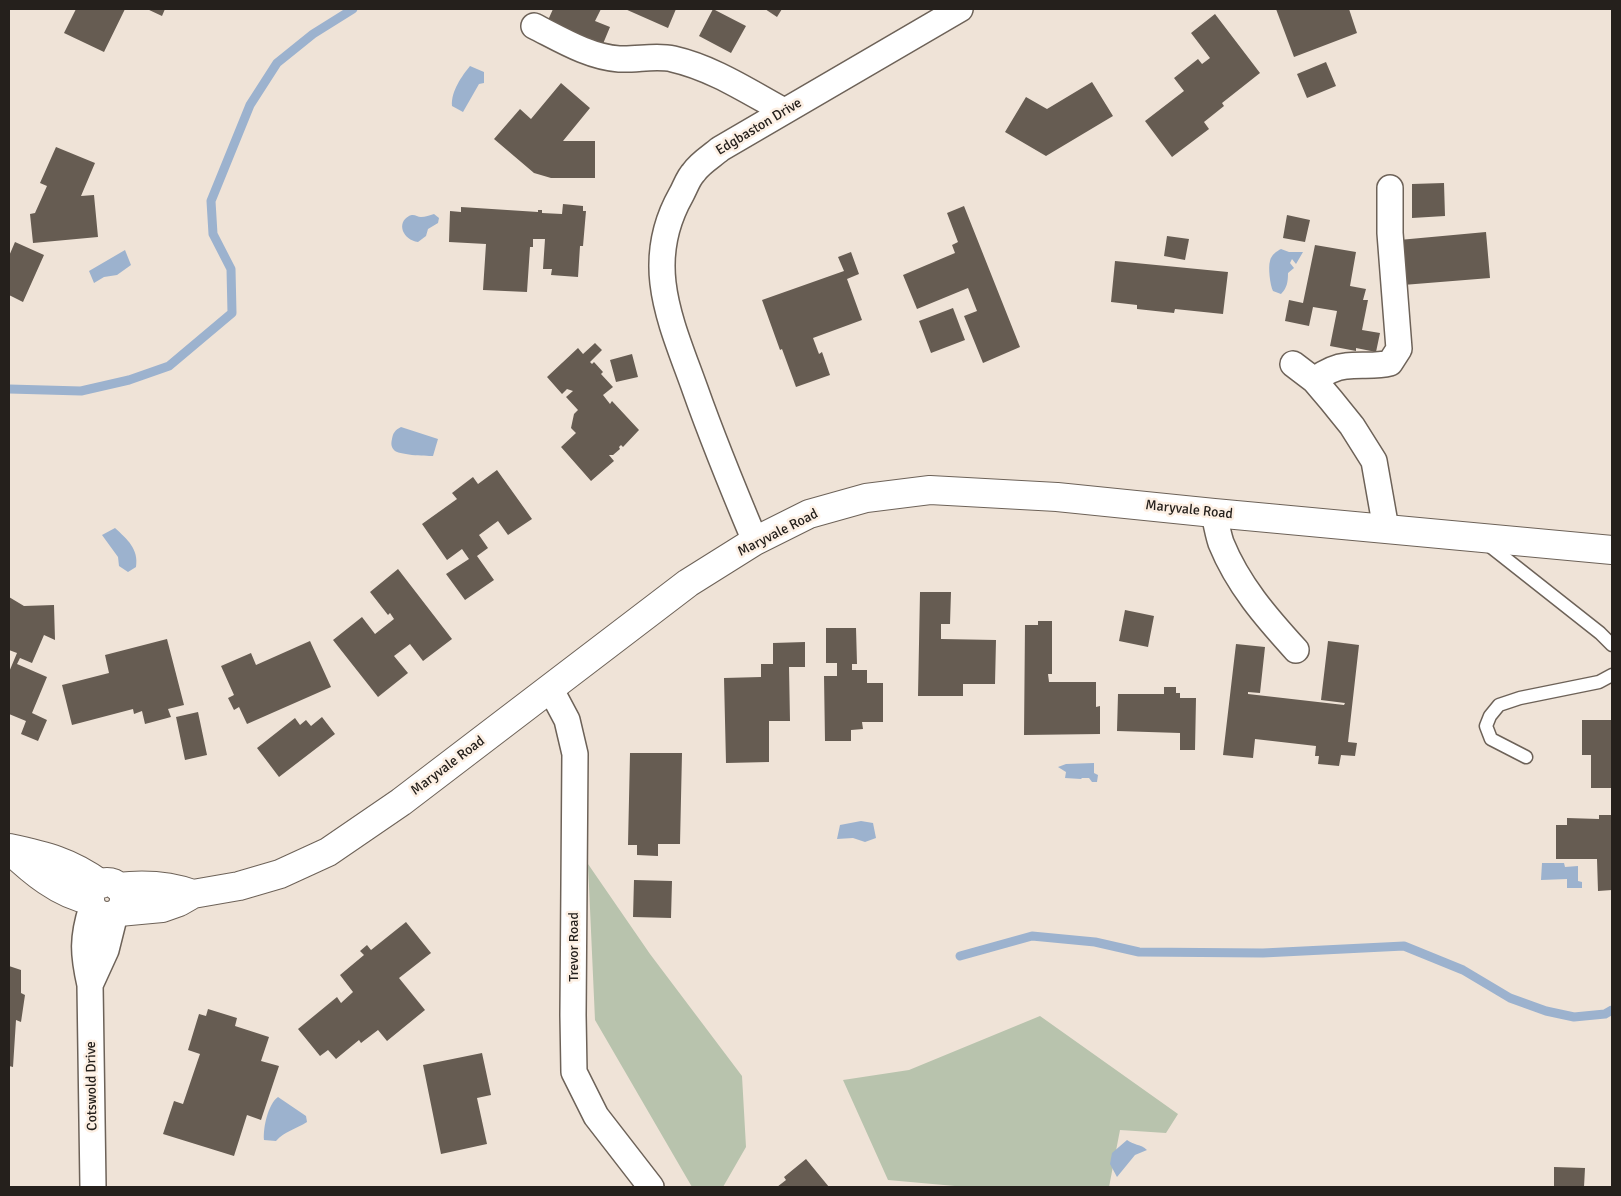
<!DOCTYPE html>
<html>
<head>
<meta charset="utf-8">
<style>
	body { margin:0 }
	#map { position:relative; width:1621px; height:1196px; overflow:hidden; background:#efe3d7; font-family:Signika,sans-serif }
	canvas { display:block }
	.frame { position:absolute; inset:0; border:10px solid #25201c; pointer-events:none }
</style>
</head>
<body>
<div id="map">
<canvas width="1621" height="1196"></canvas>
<div class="frame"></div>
</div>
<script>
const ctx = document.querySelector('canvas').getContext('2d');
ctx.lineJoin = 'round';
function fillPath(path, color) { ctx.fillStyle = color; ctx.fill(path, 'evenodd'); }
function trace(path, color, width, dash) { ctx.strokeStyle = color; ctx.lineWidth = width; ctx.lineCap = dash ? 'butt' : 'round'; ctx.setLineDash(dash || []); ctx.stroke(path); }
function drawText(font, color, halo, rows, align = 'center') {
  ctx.font = font + ' Signika,sans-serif'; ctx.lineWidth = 5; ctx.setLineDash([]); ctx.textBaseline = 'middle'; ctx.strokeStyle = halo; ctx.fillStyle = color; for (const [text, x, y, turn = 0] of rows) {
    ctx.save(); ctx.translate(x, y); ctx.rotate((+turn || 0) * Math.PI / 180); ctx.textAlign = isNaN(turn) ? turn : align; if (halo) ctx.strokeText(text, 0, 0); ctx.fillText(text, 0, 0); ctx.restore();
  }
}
const green = new Path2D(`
	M588,864L650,954L742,1076L746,1147L723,1187H692L595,1020Z
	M1040,1016L1178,1114L1166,1133L1120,1130L1109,1187H966L888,1180L843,1080L909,1070Z`);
const water = new Path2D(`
	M470,66L484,72V83L479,84L463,112L452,106C451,91 462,76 470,66Z
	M434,214L439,218L438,223L428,229L426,236L418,242C403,240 396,223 409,216C414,213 417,217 421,217C425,217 430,215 434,214Z
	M1281,249L1289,252H1303L1296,264L1292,259L1290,263L1294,268L1288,273C1288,282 1287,288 1281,294L1273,291C1270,285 1268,267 1270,261C1271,255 1277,251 1281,249Z
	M125,250L131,265L117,275L104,277L94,283L89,271Z
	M401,427L438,439L433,456C425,456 398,455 394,450C391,447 391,443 392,439C393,433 395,430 401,427Z
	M115,528C127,539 139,549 136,567L128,572L119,566L118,557L102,535Z
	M1094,763V773L1098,775L1097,782H1092L1089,778H1082L1081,779L1065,778L1066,772L1058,767L1066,764Z
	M861,821L873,823L876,838L865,842L853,838L837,839L840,825Z
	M1542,863H1564L1565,867L1578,866V881L1582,882V888H1567V879L1541,880Z
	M278,1097L306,1116L307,1122C296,1129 285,1131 276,1141L264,1140C263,1128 268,1104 278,1097Z
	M1127,1140C1133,1145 1141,1144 1147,1150L1135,1155L1117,1177L1110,1164L1112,1153Z`);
const stream = new Path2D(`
	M9,389L81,391L129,380L169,366L232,313L231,269L213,234L211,201L250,105L277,63L313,34L353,9
	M960,956L1032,936L1095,942L1139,952L1263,953L1404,946L1463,970L1510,998L1546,1011L1574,1017L1605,1014L1612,1010`);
const building = new Path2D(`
	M76,9H125L104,52L64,33Z
	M147,9H165L162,16Z
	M553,9H601L595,21L610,27L600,51L545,27Z
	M625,9H676L668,28Z
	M713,9L746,26L731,53L699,36Z
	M765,9H782L777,17Z
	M1276,9H1349L1357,33L1294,57Z
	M1215,14L1260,73L1222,103L1224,106L1204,122L1209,129L1172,157L1145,121L1184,91L1174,78L1198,59L1202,64L1210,58L1191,33Z
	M1326,62L1336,86L1307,98L1297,74Z
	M1092,82L1113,116L1046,156L1005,132L1026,97L1047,109Z
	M561,83L590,108L563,141H595V178H551L534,173L494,139L520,109L531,119Z
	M56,147L95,163L81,196L94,195L98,237L33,243L30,214L35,213L47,186L40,183Z
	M1444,183L1445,216L1412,218V184Z
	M563,204L583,206V211H586L583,246H580L578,277L551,275L552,269H543L545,239H533V247H530L527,292L483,290L486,244L449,242L450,211L461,212V207L538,212V210H542V213L562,214Z
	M964,206L1020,347L983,363L964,316L977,311L968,288L917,309L903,275L955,253L952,245L958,242L947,213Z
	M1287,215L1310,220L1305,242L1283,238Z
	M1486,232L1490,278L1403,285L1399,240Z
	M1167,236L1189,239L1185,260L1164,256Z
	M15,242L44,255L23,302L9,295V256Z
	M1315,245L1356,252L1350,286L1366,289L1363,300H1368L1362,330L1380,333L1376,352L1356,348V351L1330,346L1337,311L1313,307L1309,326L1285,321L1289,300L1303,303Z
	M851,252L859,274L847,279L862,320L813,338L819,354L822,352L830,375L796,387L782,349L780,350L762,300L844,271L838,257Z
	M1115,261L1228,272L1223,314L1175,309L1174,313L1137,309V305L1111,302Z
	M953,308L965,340L931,353L919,321Z
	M595,343L602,350L590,362L592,364L594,362L603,372L601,374L613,387L603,395L610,404L612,401L639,430L623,447L621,445L619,447L620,449L613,455H609L614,461L591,481L561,447L576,433L571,428L574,414L578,410L566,397L573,391L567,389L562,394L547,377L578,348L583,354Z
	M632,354L638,377L616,382L610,360Z
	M497,470L532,519L508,535L498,521L479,535L488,548L477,556L494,580L465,600L446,574L469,559L462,549L447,560L422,524L457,499L452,493L473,477L478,484Z
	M398,569L452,639L423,661L410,644L394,656L408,673L378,697L333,640L362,617L375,634L394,619L390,613L388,615L370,592Z
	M920,592H951L950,624H941V639L996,640L995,684H963V696H918Z
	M9,597L24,606L54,605L55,640L44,635L32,663L20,658L17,664L47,677L32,713L47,720L38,741L21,734L26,721L9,714V672L17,653L9,650Z
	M1125,610L1154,616L1148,647L1119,641Z
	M1038,621H1052V674H1048L1049,682H1096V707L1100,706V734L1024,735L1025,625H1038Z
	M826,628H856L857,664H852V670H867V683H883V722H862L863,729L851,730V741H825L824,676H837V663H826Z
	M167,639L184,705L168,709L171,717L145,724L142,711L134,714L133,709L72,725L62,685L109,673L105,655Z
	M310,641L331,687L247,724L239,707L234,710L228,698L234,695L221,666L251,653L256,665Z
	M1328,641L1359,645L1348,742L1357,743L1355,756L1341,755L1339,766L1318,764L1319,756H1315L1316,746L1255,739L1253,758L1223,755L1236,644L1265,647L1260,693L1248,692V694L1344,705L1345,703L1321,700Z
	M805,642V667H789L790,721H769V762L726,763L724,678L761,677V664H773V643Z
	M1164,687H1176V693H1180V698H1196L1195,750H1180V733L1117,731L1118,694H1164Z
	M198,712L207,755L185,760L176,717Z
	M322,717L335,734L279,777L257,748L295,718L300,725L306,720L311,726Z
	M1582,720H1612V788H1591V755H1582Z
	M630,753H682L680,844H658V856L637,855V845H628Z
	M1599,815H1612V890L1598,891L1597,859H1556V825H1567V818L1599,819Z
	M634,880L672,881L671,918L633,917Z
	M406,922L431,953L399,978L425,1010L387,1041L378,1030L361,1043L359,1040L336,1059L328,1050L320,1056L298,1029L337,997L341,1003L353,992L340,975L364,955L360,951L367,945L371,950Z
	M9,966L21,970V993L25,995L21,1022L16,1020L13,1067L9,1066Z
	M208,1009L237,1018L235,1026L269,1037L261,1061L279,1066L261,1120L247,1115L234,1156L163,1134L174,1101L183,1104L200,1054L188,1050L199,1014L206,1016Z
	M482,1053L491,1095L477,1098L487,1144L441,1154L423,1065Z
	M806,1159L829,1187H777L786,1180L784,1177Z
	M1554,1167L1585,1168L1584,1187H1554Z`);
const lane = new Path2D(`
	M1486,543L1600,633L1612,645
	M1526,757L1491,739L1486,726L1490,716L1499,705L1520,698L1599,682L1612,675`);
const street = new Path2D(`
	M534,26C560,39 589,57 619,59C637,60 656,55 673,59C713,68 749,92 784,111
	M1293,364L1314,380L1331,400L1352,426L1374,461L1386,529
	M1314,380C1324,373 1334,367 1346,366C1361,364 1375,367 1390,363L1399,349L1390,233V188
	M1214,513C1216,523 1218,534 1221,543C1238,585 1266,617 1296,650
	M755,541C734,491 713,440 695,389C671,322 642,264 681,195C685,188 688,178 694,172C700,163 712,156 720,149L960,9
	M550,688L567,720L575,754L573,1015L574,1072L596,1116L651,1187
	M92,907C82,938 83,954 90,985L93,1187
	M90,985L106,950L115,914`);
const secondary = new Path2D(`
	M9,848C46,856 69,861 101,884
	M10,850C32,871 59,894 90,900
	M90 899a17 17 0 1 1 34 0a17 17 0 1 1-34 0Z
	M118,887C143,884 168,885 193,894
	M119,912L162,908L179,902L193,894L239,886L280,874L328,852L401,802L688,583L755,541L809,514L866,498L930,490L1057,497L1214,513L1612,550`);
const streetNames = [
	["Edgbaston Drive",759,127,-31],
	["Maryvale Road",1189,510,6],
	["Maryvale Road",778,533,-27],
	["Maryvale Road",448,766,-37],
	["Trevor Road",574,947,-90],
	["Cotswold Drive",92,1086,-91]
];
fillPath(green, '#b8c3ad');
fillPath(water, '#9cb2ce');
trace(stream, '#9cb2ce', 9);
fillPath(building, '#665c52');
trace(lane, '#6d6258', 15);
trace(street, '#6d6258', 28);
trace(secondary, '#6d6258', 30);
trace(lane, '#fff', 12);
trace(street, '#fff', 25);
trace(secondary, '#fff', 28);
drawText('14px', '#25201c', '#fdf0e4', streetNames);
</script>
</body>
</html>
